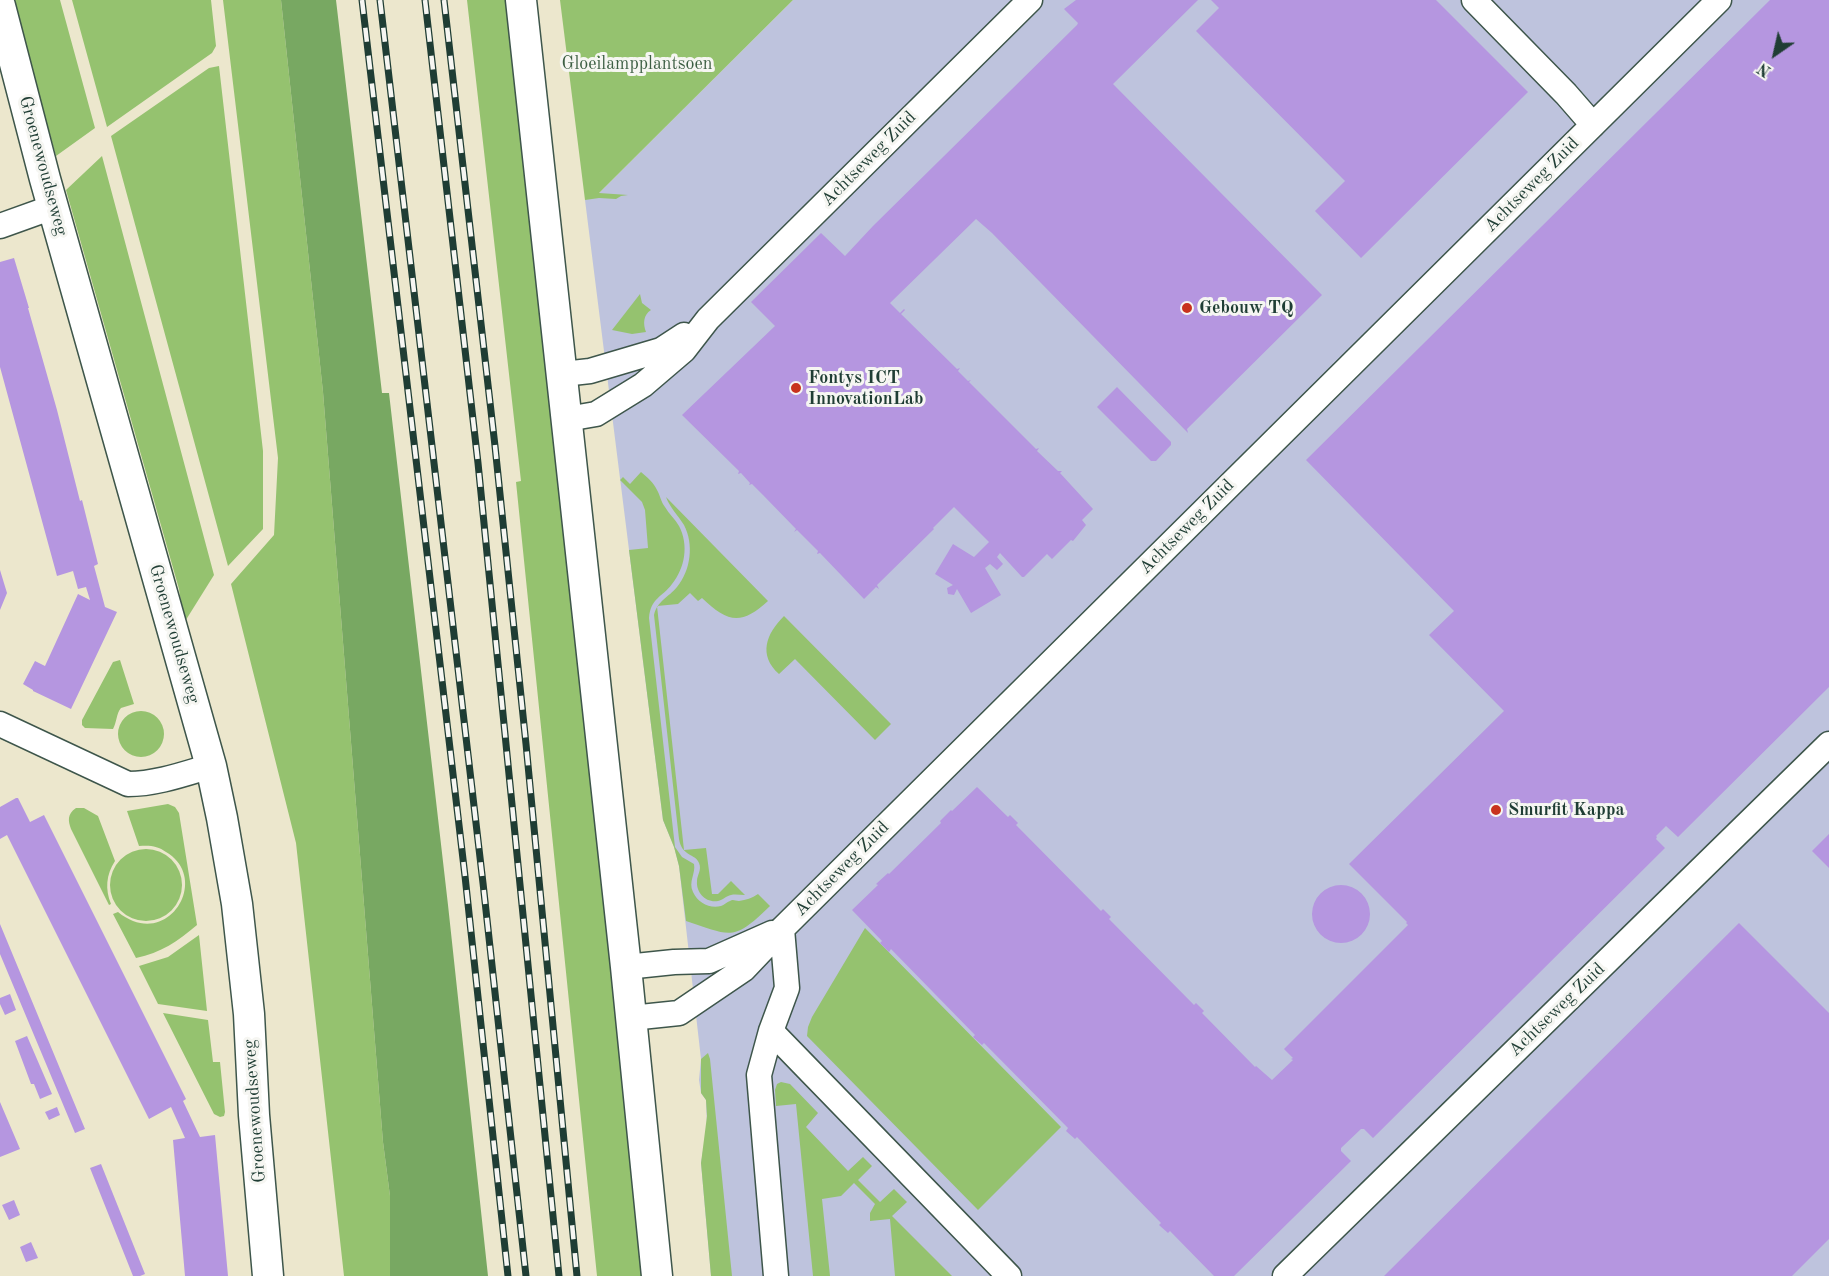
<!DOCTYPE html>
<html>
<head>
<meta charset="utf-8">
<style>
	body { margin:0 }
	#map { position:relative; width:1829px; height:1276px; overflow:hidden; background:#ece7cd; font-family:"Old Standard TT",serif }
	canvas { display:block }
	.north { position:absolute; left:1745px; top:24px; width:60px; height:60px; -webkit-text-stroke:4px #f6f6f2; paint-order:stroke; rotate:214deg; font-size:16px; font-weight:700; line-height:24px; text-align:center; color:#1f3d34 }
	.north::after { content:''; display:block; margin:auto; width:21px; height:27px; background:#1f3d34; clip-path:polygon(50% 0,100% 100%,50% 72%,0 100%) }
</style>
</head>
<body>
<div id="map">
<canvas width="1829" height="1276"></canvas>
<div class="north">N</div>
</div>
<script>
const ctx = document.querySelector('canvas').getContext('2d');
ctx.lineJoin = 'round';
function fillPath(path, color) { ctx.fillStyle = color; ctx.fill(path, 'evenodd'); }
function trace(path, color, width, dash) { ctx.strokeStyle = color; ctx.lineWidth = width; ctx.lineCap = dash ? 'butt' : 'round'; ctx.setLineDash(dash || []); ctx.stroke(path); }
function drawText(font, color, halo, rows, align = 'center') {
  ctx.font = font + ' "Old Standard TT",serif'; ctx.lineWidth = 6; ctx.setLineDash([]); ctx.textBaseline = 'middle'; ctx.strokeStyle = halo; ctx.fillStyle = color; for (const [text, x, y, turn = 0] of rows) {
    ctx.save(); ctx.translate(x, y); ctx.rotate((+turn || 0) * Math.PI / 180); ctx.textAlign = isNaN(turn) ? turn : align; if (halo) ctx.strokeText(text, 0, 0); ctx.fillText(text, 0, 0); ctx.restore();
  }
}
const industrial = new Path2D(`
	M793,0H1829V1276H711L701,1163L707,1126L706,1100L701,1093L699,1080L701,1059L679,866L674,847L663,820L585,200L589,195L598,194Z`);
const green = new Path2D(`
	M12,0H60L95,128L56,156Z
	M72,0H211L216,46L212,53L107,127Z
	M223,0H281L323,392L383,1142L390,1196V1276H344L296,843L231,584L274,535L278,458Z
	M467,0H507L585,690L644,1276H597L516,482L521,481Z
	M560,0H793L599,193L628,195L621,196L616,199L599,198L585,200Z
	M219,66L263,451V529L228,566L111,136L209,68Z
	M102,156L214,575L184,623L179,589L66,190Z
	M640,294L642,303L651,310C643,315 643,324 646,332L632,334L612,330Z
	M641,472C647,477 654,483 657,490C660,495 661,502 665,507C669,514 675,519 679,526C689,545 685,568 672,584C662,598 651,597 649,618L675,847L682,857L694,864C696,873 688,882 693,892C698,903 710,909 721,906C724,905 727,902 730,901C733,899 735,901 739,901C746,900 752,898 758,894L770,906C733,942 732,936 686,921L679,866L674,847L663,820L629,550L648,548L645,510L642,502L620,480L623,477L630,484Z
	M666,497L768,601C741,626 727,622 702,598L698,601L690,593L678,604L657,606L684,850L706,848L712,894H718L731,881L745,895C740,895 735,894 731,895C726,896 723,900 718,901C706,903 696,893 697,881C697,875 702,870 699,863C695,853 682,857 679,839L654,615C657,601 669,597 677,587C691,570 694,544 684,525C678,515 670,508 666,497Z
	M784,616L891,724L875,740L795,659L779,674C758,655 766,634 784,616Z
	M120,660L134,704L121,708C116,714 117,722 113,729L85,728L82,725V720L113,662Z
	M118 734a23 23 0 1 1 46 0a23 23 0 1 1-46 0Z
	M168,804L175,807L179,813L197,925C178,941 161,953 136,958L113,914L118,912C167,952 212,879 166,852C158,846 150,845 139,846L127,811Z
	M76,808H84L98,816L115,861C106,875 105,889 111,904L109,905L71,829C68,821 67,814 76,808Z
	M110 885a36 36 0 1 1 72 0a36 36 0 1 1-72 0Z
	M865,928L1061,1127L978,1210L807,1036L808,1027L812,1017Z
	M199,935L207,1011L158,1004L139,966L168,957Z
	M163,1013L208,1020L213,1062H220L225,1112L224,1116L220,1117L214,1114Z
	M708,1053L710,1059L732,1276H711L701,1163L707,1116L706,1100L701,1093V1059Z
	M781,1082L790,1084L818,1113L806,1127L848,1171L863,1157L872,1166L858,1180L880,1202L894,1189L907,1202L892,1216L952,1276H895L890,1219L870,1221V1213L875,1204L854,1183L841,1196L822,1199L830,1276H813L796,1104L776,1106L775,1090L777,1084Z`);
const forest = new Path2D(`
	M281,0H336L382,393H389L448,905L488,1276H390V1196L383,1142L323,392Z`);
const building = new Path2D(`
	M1076,0H1198L1113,84L1322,295L1187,429L1188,433L992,233L976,219L890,303L900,313L904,309L905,310L901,314L957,369L960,368L958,371L968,381L971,380L969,382L1036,449L1039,448L1037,451L1058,471H1062L1060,473L1093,509L1082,520L1086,525L1073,541L1071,540L1052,559L1047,554L1024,577H1022L1000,553L997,557L1003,564L997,570L990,564L985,568L1001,595L971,613L957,589L954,595L948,594L947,588L953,585L935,574L953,544L974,557L989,542L954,507L933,528L934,529L877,585L879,589L876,587L864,599L820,553L817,554L818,551L797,530L794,532L796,529L763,495L752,484L749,485L750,483L741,473L738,474L739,471L682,415L775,326L751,302L821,233L845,256L873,226L1077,25L1078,23L1064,9Z
	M1211,0H1436L1528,92L1361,258L1315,211L1345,181L1196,31L1219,8Z
	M1770,0H1829V687L1678,837L1666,826L1656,836L1657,837L1656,839L1665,848L1373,1138L1364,1129H1361L1341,1148V1151L1351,1161L1234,1276H1214L1170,1231L1168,1233L1159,1225L1161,1223L1077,1137L1075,1139L1066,1131L1068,1128L984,1043L982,1045L973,1037L975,1035L891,949L889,952L880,943L882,941L852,910L878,885L876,884L888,873L889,874L941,823L940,821L951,810L952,811L977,787L1008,817L1010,815L1018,823L1016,825L1101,911L1103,909L1111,917L1109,919L1194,1005L1196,1003L1204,1011L1202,1013L1255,1067L1256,1066L1272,1080L1293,1060L1291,1059L1293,1058L1284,1049L1408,925L1406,923L1407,922L1349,864L1504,711L1429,635L1454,611L1306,460Z
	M14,258L29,308H28L57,410L80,501L82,500L98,564L94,566L105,607L117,612L71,709L33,691V690L23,684L35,661L45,666L78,594L90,600L86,587L78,589L73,571L57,576L0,367V262Z
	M1117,387L1171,442V445L1156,461H1151L1097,407Z
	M0,570L7,593L0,610Z
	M16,798H18L30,822L44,815L186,1099L183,1101L200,1137L215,1135L228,1276H185L173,1140L185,1138L171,1107L149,1119L7,835L0,839V807Z
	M1829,834V868L1812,851Z
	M1312 914a29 29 0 1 1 58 0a29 29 0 1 1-58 0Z
	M1739,923L1829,1013V1239L1792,1276H1384Z
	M0,924L85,1129L75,1133L0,954Z
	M10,994L16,1010L5,1015L0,1004V998Z
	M27,1036L52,1094L40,1099L34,1084H31L15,1041Z
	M0,1102L20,1149L0,1157Z
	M57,1107L60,1115L49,1120L45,1112Z
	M101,1164L145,1274L140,1276H133L90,1168Z
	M14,1200L20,1215L9,1220L2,1205Z
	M31,1242L38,1258L26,1262L20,1247Z`);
const minor = new Path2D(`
	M1474,0L1566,94L1593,125
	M0,226L53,207
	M563,374L590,371L661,350L684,335
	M567,419L596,414L643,385L684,350L708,319L1030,0
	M0,724L128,784C156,784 184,774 211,766
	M626,967L674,962L709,961L772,933
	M631,1018L679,1013L744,969L782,929L1719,0
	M771,1031L1009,1276
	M776,1276L759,1075L771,1031L787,988L782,929
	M1285,1276L1829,744`);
const tertiary = new Path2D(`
	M521,0L626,967L657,1276
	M0,6L45,179L211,766L222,818L237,904L249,1014L254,1115L268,1276`);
const rail = new Path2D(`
	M362,0L465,876L508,1276
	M380,0L483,883L526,1276
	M425,0L478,463L559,1276
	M444,0L495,446L526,744L577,1276`);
const markers = [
	[1187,308,6,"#c8321e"],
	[796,388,6,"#c8321e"],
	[1496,810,6,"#c8321e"]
];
const parkNames = [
	["Gloeilampplantsoen",637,64]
];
const streetNames = [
	["Achtseweg Zuid",869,159,-45],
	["Groenewoudseweg",43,166,75],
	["Achtseweg Zuid",1532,185,-45],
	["Achtseweg Zuid",1187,527,-45],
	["Groenewoudseweg",174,634,74],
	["Achtseweg Zuid",842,869,-45],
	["Achtseweg Zuid",1557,1010,-44],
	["Groenewoudseweg",255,1111,-94]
];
const poiNames = [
	["Gebouw TQ",1199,308],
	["Fontys ICT",808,378],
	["InnovationLab",808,399],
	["Smurfit Kappa",1508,810]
];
fillPath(industrial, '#bec3dd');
fillPath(green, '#95c26f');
fillPath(forest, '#78a862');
fillPath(building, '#b596e0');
trace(minor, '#3e564b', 27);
trace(tertiary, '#3e564b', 33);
trace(minor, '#fff', 24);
trace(tertiary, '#fff', 30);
trace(rail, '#1f3d34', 7);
trace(rail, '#f6f6f2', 4.5, [14]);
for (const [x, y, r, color] of markers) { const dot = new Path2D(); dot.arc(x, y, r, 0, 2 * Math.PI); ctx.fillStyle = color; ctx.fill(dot); trace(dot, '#f6f6f2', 2); }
drawText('18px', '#3c5e43', '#f6f6f2', parkNames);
drawText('18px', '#1f3d34', '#f6f6f2', streetNames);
drawText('bold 18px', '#1f3d34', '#f6f6f2', poiNames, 'left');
</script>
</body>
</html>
